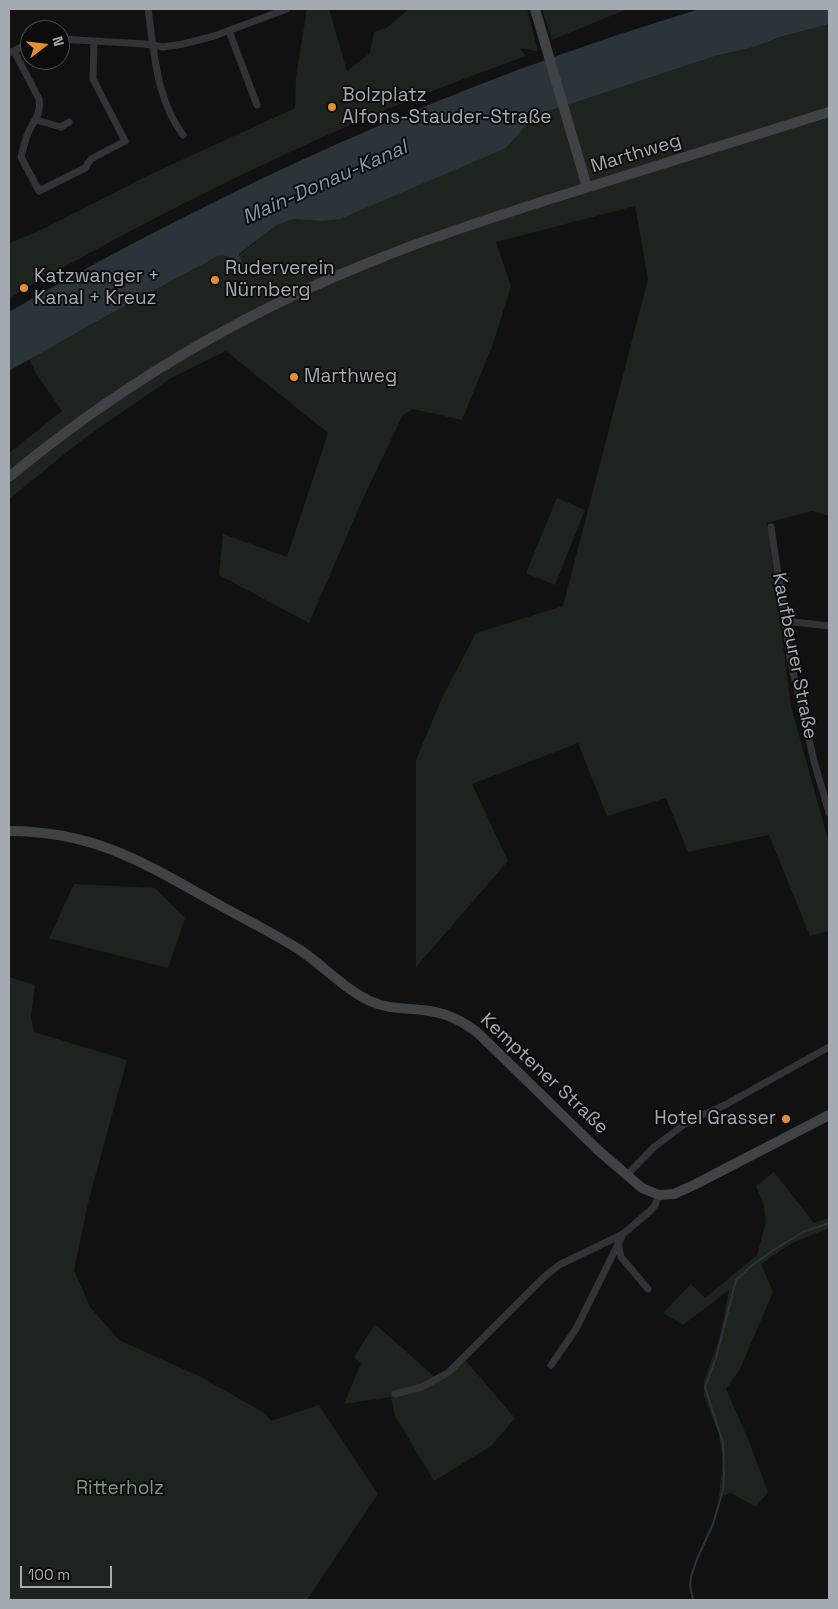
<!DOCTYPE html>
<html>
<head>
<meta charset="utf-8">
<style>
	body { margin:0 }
	#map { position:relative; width:838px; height:1609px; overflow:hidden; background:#111112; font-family:"Space Grotesk",sans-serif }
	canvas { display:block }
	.frame { position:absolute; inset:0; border:10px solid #a3aab2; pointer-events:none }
	.north { position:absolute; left:20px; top:20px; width:50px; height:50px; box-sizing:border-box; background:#0c0c0d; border:1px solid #484b4f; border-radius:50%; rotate:74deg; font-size:14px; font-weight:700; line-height:20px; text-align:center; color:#a3aab2 }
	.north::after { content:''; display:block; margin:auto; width:18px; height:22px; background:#e48d37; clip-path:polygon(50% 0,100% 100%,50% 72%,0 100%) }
	.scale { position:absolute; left:20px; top:1566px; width:92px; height:22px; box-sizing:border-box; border:2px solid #a3aab2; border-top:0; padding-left:6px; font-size:15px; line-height:18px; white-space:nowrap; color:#a3aab2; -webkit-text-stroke:4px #0c0c0d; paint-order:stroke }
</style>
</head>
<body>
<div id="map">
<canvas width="838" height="1609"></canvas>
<div class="frame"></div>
<div class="north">N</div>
<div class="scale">100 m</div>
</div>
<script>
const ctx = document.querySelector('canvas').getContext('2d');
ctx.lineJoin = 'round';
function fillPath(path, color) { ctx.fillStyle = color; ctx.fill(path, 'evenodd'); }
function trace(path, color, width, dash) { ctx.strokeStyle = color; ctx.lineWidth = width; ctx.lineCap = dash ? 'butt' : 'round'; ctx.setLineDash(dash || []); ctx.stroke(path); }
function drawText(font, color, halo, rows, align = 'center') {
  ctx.font = font + ' "Space Grotesk",sans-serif'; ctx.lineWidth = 4; ctx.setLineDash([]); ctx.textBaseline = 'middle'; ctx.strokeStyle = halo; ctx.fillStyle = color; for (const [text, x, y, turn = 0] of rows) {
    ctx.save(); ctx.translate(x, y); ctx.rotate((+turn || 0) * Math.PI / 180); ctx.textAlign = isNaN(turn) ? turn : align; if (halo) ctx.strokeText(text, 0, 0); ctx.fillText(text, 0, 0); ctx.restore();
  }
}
const green = new Path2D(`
	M307,9H329L347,71L370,53L374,32L386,28L409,9H527L538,51L519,48L526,56C474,75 422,94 371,116C246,169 126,231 9,298V243L37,232L149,175L295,108L296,77Z
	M542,9H627L552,40Z
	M829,24V516L812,511L767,523L791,706L829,843V931L810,936L769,835L688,852L666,798L607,816L578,743L472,784L508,861L416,967V760L442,698L476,633L563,606L648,279L635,206L496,242L511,286L493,344L462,420L413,409L403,415L365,494L309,623L219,575L223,534L287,557L328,433L226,351L171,378L82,440L9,499V453L62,411L36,373L29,359L99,320L218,256C230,255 233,257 239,266L243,265L239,255L277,225L294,219L322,221L505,148L529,122L543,113L715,56L754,47L780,37Z
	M557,498L585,510L555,585L526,573Z
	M74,884L155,888L185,918L168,968L49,938Z
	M9,977L35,985L31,1017L34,1032L127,1060L89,1199L74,1270L90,1307L119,1340L203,1378L266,1414L271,1421L319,1405L378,1494L307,1600H9Z
	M774,1172L814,1223L829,1218V1228L790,1244L761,1264L773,1292L740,1369L726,1389L748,1439L768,1492L756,1507L731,1493L719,1497L723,1460L719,1434L704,1396V1381L720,1336L729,1290L683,1325L663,1313L691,1284L705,1298L757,1255L766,1222L764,1205L756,1186Z
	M375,1324L437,1379L465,1360L515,1418L491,1446L434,1481L395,1416L391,1397L344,1404L361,1363L354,1357Z`);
const water = new Path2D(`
	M700,9H829V24L780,37L754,47L715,56L543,113L529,122L506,148L340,219L322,221L294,219L277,225L239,254L243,265L240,267C233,258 230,255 218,256L99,320L9,371V312C227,186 458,81 700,9Z`);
const stream = new Path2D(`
	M693,1600L690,1585L691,1577L697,1559L713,1524L723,1490L724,1474L723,1443L705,1387L716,1358L736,1280L750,1267L772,1251L803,1232L829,1223`);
const street = new Path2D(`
	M148,9C154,51 156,99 183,135
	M229,31L257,105
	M60,39L145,44L163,47L183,44L214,36L287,9
	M14,51L39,99C42,113 33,122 28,133C25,141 23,149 21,157L39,191L85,168L91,159L125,141L93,79L94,41
	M9,53L30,43
	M36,120L61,127L69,122
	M771,527L791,663L814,761L829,813
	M785,621L829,626
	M627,1175L654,1147L689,1121L725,1105L829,1047
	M618,1243L621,1257L648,1289
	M551,1365L576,1329L623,1234L650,1211L655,1205L659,1195
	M395,1394L422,1387L449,1372L544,1277L559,1265L623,1234`);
const secondary = new Path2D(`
	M535,9L587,187
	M9,477C115,389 235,317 363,265C423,240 485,220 547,200C641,170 735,141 829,112
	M9,831C93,831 143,862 214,902C242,918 272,932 300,950C324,966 344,989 370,1001C387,1009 405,1008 422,1010C445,1012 464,1021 480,1035L598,1150L642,1188L659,1195L674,1194L696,1184L829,1115`);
const markers = [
	[332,107,5,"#e48d37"],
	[215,280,5,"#e48d37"],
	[24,288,5,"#e48d37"],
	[294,377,5,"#e48d37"],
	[786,1119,5,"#e48d37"]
];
const poiNames = [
	["Bolzplatz",342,96],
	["Alfons-Stauder-Straße",342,118],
	["Ruderverein",225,269],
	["Nürnberg",225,291],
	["Katzwanger +",34,277],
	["Kanal + Kreuz",34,299],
	["Marthweg",304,377],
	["Hotel Grasser",776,1119,"right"]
];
const streetNames = [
	["Marthweg",636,154,-17],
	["Kaufbeurer Straße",794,656,79],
	["Kemptener Straße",544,1074,43]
];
const parkNames = [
	["Ritterholz",120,1489]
];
const waterNames = [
	["Main-Donau-Kanal",325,183,-24]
];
fillPath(green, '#1d241d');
fillPath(water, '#2b3539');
trace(stream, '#2b3539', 2);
trace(street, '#323337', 7);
trace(secondary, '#404346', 10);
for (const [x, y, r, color] of markers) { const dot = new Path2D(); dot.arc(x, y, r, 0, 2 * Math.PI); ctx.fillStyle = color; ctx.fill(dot); trace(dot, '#0c0c0d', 2); }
drawText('19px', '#a3aab2', '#0c0c0d', poiNames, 'left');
drawText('19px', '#a3aab2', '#0c0c0d', streetNames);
drawText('19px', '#7e9c7b', '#0c0c0d', parkNames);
drawText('italic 20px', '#7c9dab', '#0c0c0d', waterNames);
</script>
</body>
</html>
